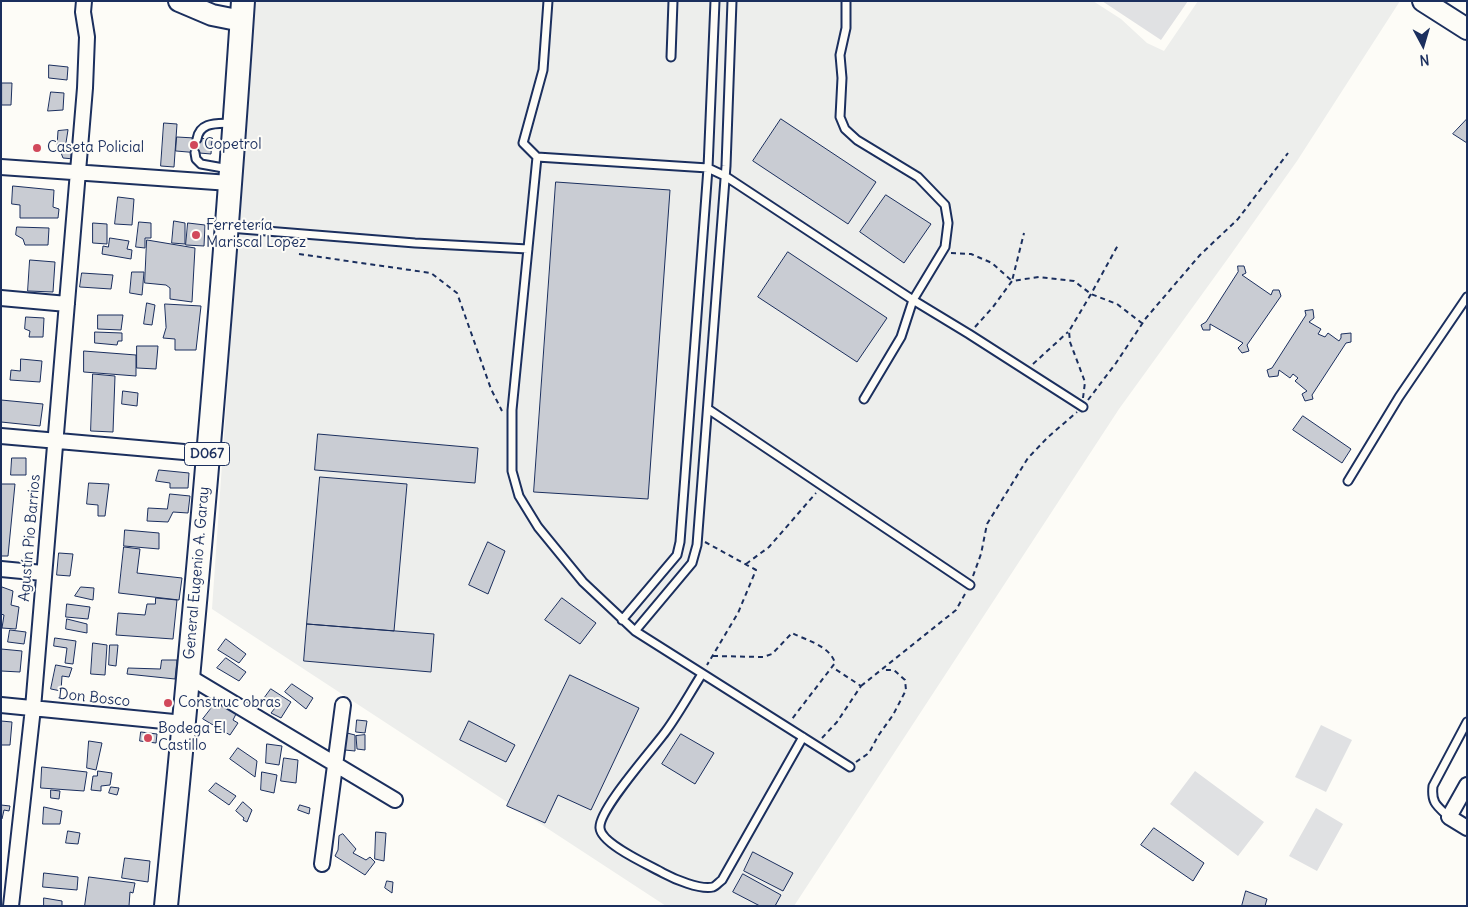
<!DOCTYPE html>
<html>
<head>
<meta charset="utf-8">
<style>
	body { margin:0 }
	#map { position:relative; width:1468px; height:907px; overflow:hidden; background:#fdfcf7; font-family:Delius,sans-serif }
	canvas { display:block }
	.frame { position:absolute; inset:0; border:2px solid #1b2f5e; pointer-events:none }
	.north { position:absolute; left:1398px; top:20px; width:50px; height:50px; -webkit-text-stroke:4px #fdfcf7; paint-order:stroke; rotate:174deg; font-size:14px; font-weight:700; line-height:20px; text-align:center; color:#1b2f5e }
	.north::after { content:''; display:block; margin:auto; width:18px; height:22px; background:#1b2f5e; clip-path:polygon(50% 0,100% 100%,50% 72%,0 100%) }
</style>
</head>
<body>
<div id="map">
<canvas width="1468" height="907"></canvas>
<div class="frame"></div>
<div class="north">N</div>
</div>
<script>
const ctx = document.querySelector('canvas').getContext('2d');
ctx.lineJoin = 'round';
function fillPath(path, color) { ctx.fillStyle = color; ctx.fill(path, 'evenodd'); }
function trace(path, color, width, dash) { ctx.strokeStyle = color; ctx.lineWidth = width; ctx.lineCap = dash ? 'butt' : 'round'; ctx.setLineDash(dash || []); ctx.stroke(path); }
function drawText(font, color, halo, rows, align = 'center') {
  ctx.font = font + ' Delius,sans-serif'; ctx.lineWidth = 4; ctx.setLineDash([]); ctx.textBaseline = 'middle'; ctx.strokeStyle = halo; ctx.fillStyle = color; for (const [text, x, y, turn = 0] of rows) {
    ctx.save(); ctx.translate(x, y); ctx.rotate((+turn || 0) * Math.PI / 180); ctx.textAlign = isNaN(turn) ? turn : align; if (halo) ctx.strokeText(text, 0, 0); ctx.fillText(text, 0, 0); ctx.restore();
  }
}
const built = new Path2D(`
	M254,1H1093L1121,19L1147,43L1164,51L1198,1H1400L1297,161L1229,257L1119,409L794,906H666L212,609Z`);
const green = new Path2D(`
	M1102,1H1188L1161,40Z
	M1321,725L1352,740L1326,792L1295,777Z
	M1195,771L1264,822L1238,856L1170,804Z
	M1316,808L1343,824L1317,871L1289,856Z`);
const building = new Path2D(`
	M49,65L68,67L67,80L49,78Z
	M2,83H12L11,105H2Z
	M51,92L64,93L63,110L48,111Z
	M781,119L876,182L848,224L753,161Z
	M1467,119V143L1453,134Z
	M164,123L177,124L174,167L161,166Z
	M68,130L65,149L73,153L74,159L63,158L60,150L57,146L58,131Z
	M177,137L212,139L211,154L176,151Z
	M556,182L670,190L648,499L534,492Z
	M13,186L54,190L53,207L59,209L58,218H20V205L12,204Z
	M886,195L931,224L904,263L860,232Z
	M118,197L134,199L132,225L115,224Z
	M174,221L185,223V244L172,243Z
	M139,222L151,223V238H145V248L136,247Z
	M93,223L107,224V244L93,243Z
	M188,223L205,225L204,246L186,245Z
	M17,227L49,228L48,245H25L23,239L16,235Z
	M110,238L129,241L127,249L132,250L131,259L102,254L103,246L108,247Z
	M147,240L195,248L192,302L170,299V288L166,285L145,283Z
	M788,252L887,318L857,362L758,297Z
	M30,260L55,262L53,292L28,291Z
	M1238,266H1244L1246,273L1242,275L1271,295L1273,290H1279L1281,296L1247,345L1249,351L1242,353L1238,348L1243,343L1210,324V330H1203L1201,325L1206,322L1238,272Z
	M132,272H144L142,295L130,293Z
	M82,273L113,275L111,289L80,287Z
	M147,303L155,305L152,325L144,324Z
	M165,304L201,306L196,350H175V339L163,338L166,328Z
	M1313,310L1314,318L1309,322L1321,329L1318,334L1325,337L1328,333L1339,341L1341,338V334L1351,333V342L1346,343L1312,395L1313,399L1305,401L1302,394L1307,391L1295,381L1298,378L1293,374L1290,378L1279,370L1278,376L1269,377L1267,370L1272,368L1306,315L1305,311Z
	M98,315H123L121,330L98,329Z
	M26,317L44,318L43,337H29L30,331L25,329Z
	M95,332L122,333V341H118L117,345L95,343Z
	M137,346H158L156,369L137,368Z
	M84,351L136,355V376L84,372Z
	M21,359L42,361L40,382L10,380L11,370L20,371Z
	M93,374L115,376L113,432L91,431Z
	M123,391L138,393L137,406L122,404Z
	M1,400L43,404L40,426L1,422Z
	M1303,416L1351,449L1342,463L1293,430Z
	M318,434L478,448L475,483L315,470Z
	M12,458H26V475H11Z
	M159,470L189,473L188,488H170V483L156,481Z
	M320,477L407,484L394,631L307,624Z
	M89,483L109,484L105,516H98V505L87,504Z
	M1,484H15L8,556H1Z
	M170,494L190,496L188,513L173,512L168,522L147,521L148,508L167,509Z
	M125,530L159,533V549L124,546Z
	M488,542L505,551L488,594L469,585Z
	M124,547L140,549L137,573L182,578L179,600L119,593Z
	M59,553L73,554L70,576L57,575Z
	M2,587L13,591L11,605L19,607L16,629L2,628L4,615L1,614Z
	M81,587L94,588L93,600L75,596Z
	M156,598L177,600L173,639L116,635L118,613L145,615L147,604H155Z
	M562,598L596,623L580,644L545,620Z
	M67,604L90,607L88,619L66,617Z
	M67,619L87,624V633L66,629Z
	M307,624L434,634L431,672L304,661Z
	M10,630L26,632L24,644L8,642Z
	M55,638L76,641L73,664L65,663L67,648L54,646Z
	M226,639L246,654L239,663L218,650Z
	M93,643L107,645L105,675L91,674Z
	M110,645H118L116,666L109,665Z
	M1,649L22,651L20,672L1,671Z
	M226,658L246,672L239,681L217,668Z
	M162,660H177L175,679L127,674L128,668L160,669Z
	M56,665L72,668L69,677L62,676L61,691L51,689Z
	M570,675L639,708L591,810L558,795L545,823L507,806Z
	M292,684L313,698L306,709L285,692Z
	M271,689L291,702L281,718L271,713L275,708L263,700Z
	M217,701L236,714L233,720L238,723L230,735L203,719Z
	M357,720L367,721L365,733L356,732Z
	M1,721L12,722L10,745H1Z
	M469,721L515,745L506,762L460,740Z
	M141,732L157,734L156,743L140,741Z
	M347,733L355,735V751L345,750Z
	M681,734L714,753L695,784L662,764Z
	M365,735V750L357,749L356,736Z
	M89,741L102,743L96,770L87,768Z
	M267,744L282,746L279,765L266,763Z
	M238,748L257,761L255,777L230,759Z
	M284,758L298,760L296,783L281,781Z
	M42,767L87,772L84,791L41,788Z
	M98,771L112,773L110,785L101,786V791L91,790L93,776H97Z
	M262,772L277,775L274,793L261,790Z
	M216,783L236,796L229,805L209,791Z
	M111,787L119,788L117,795L109,793Z
	M51,790L60,791L59,799L51,798Z
	M243,802L252,810L247,822L243,820L244,818L236,811Z
	M1,805L10,806L9,811L4,810L2,819H1Z
	M300,805L310,808L309,814L298,810Z
	M44,807L62,811L60,824H43Z
	M1154,828L1204,863L1193,881L1141,845Z
	M68,831L80,833L78,844L66,843Z
	M376,832L386,833L384,861L375,859Z
	M343,834L356,849L353,853L366,860L370,857L375,862L365,875L335,856L338,850L339,836Z
	M753,852L793,873L783,891L744,871Z
	M125,858L150,861L148,882L122,878Z
	M44,873L78,877L77,890L43,887Z
	M743,874L781,895L775,906H760L733,892Z
	M89,877L135,883L133,893L130,892L129,906H85Z
	M387,881L393,882L392,893L385,888Z
	M1246,891L1267,899L1265,906H1242Z
	M44,898L62,901V906H44Z`);
const path = new Path2D(`
	M951,253L971,254L992,263L1012,281L1024,233
	M299,254L431,273L457,293L491,389L502,411
	M975,327L993,307L1012,281L1039,277L1074,281L1091,294L1117,304L1143,324
	M1033,364L1068,332
	M1083,398L1085,382L1070,342L1069,331L1091,294L1118,245
	M1088,400L1116,363L1146,318L1200,255L1238,219L1288,153
	M705,542L756,570L738,613L707,665
	M746,564L769,547L816,493
	M973,576L981,554L987,524L1028,458L1048,437L1077,412
	M713,656L763,657L772,654L792,633C806,640 830,646 835,663L792,719
	M861,686L956,610L965,594
	M822,738L837,722L861,686L832,667
	M856,762L869,753L878,736L893,715L906,690L905,680L894,670H882`);
const service = new Path2D(`
	M548,1L543,70L523,143L537,157L512,410V471L519,496L538,527L583,582L635,631L850,767
	M846,1V28L840,55L842,78L840,117L845,129L857,140L918,177L945,205L948,223L945,247L913,300L901,337L864,399
	M671,57L673,1
	M197,139C200,121 218,124 232,123
	M195,153L196,159L201,164L229,169
	M537,157L708,168L725,176L913,300L969,334L1083,407
	M229,228L415,243L528,249
	M708,409L970,585
	M1348,481L1399,397L1467,297
	M622,620L677,555L680,542L708,168L715,1
	M635,631L692,563L697,545L726,166L732,1
	M702,674C690,693 679,713 666,731C654,748 598,810 600,828C601,844 649,865 663,873C674,879 700,890 713,887C716,886 719,882 722,880L803,737
	M1449,817C1437,806 1431,803 1433,786L1467,722`);
const minor = new Path2D(`
	M1,167L230,183
	M1,298L67,304
	M1,436L207,454
	M1,569L43,573
	M188,676L395,800
	M1,705L184,723
	M1467,785L1449,817L1467,828
	M322,864L343,705
	M11,906L33,708L85,88L87,37L83,12L84,1`);
const secondary = new Path2D(`
	M179,1L212,15L242,21
	M1423,1L1467,29`);
const primary = new Path2D(`
	M166,906C196,605 223,303 243,1`);
const markers = [
	[194,145,5,"#d1495b"],
	[37,148,5,"#d1495b"],
	[196,235,5,"#d1495b"],
	[168,703,5,"#d1495b"],
	[148,738,5,"#d1495b"]
];
const shields = [
	[207,454,45]
];
const shieldNames = [
	["D067",207,454]
];
const poiNames = [
	["Copetrol",204,145],
	["Caseta Policial",47,148],
	["Ferretería",206,226],
	["Mariscal Lopez",206,243],
	["Construc obras",178,703],
	["Bodega El",158,729],
	["Castillo",158,746]
];
const streetNames = [
	["Agustín Pio Barrios",30,538,-85],
	["General Eugenio A. Garay",197,573,-85],
	["Don Bosco",94,698,6]
];
fillPath(built, '#edeeec');
fillPath(green, '#e0e1e3');
fillPath(building, '#c9ccd3');
trace(building, '#1b2f5e', 1);
trace(service, '#1b2f5e', 11);
trace(minor, '#1b2f5e', 18);
trace(secondary, '#1b2f5e', 24);
trace(primary, '#1b2f5e', 26);
trace(path, '#1b2f5e', 2, [5, 4]);
trace(service, '#fdfcf7', 7);
trace(minor, '#fdfcf7', 14);
trace(secondary, '#fdfcf7', 20);
trace(primary, '#fdfcf7', 22);
for (const [x, y, r, color] of markers) { const dot = new Path2D(); dot.arc(x, y, r, 0, 2 * Math.PI); ctx.fillStyle = color; ctx.fill(dot); trace(dot, '#fdfcf7', 2); }
for (const [x, y, w] of shields) { const box = new Path2D(); box.roundRect(x - w / 2, y - 11.5, w, 23, 4); ctx.fillStyle = '#fdfcf7'; ctx.fill(box); trace(box, '#1b2f5e', 1); }
drawText('bold 14px', '#1b2f5e', null, shieldNames);
drawText('15px', '#1b2f5e', '#fdfcf7', poiNames, 'left');
drawText('15px', '#1b2f5e', '#fdfcf7', streetNames);
</script>
</body>
</html>
